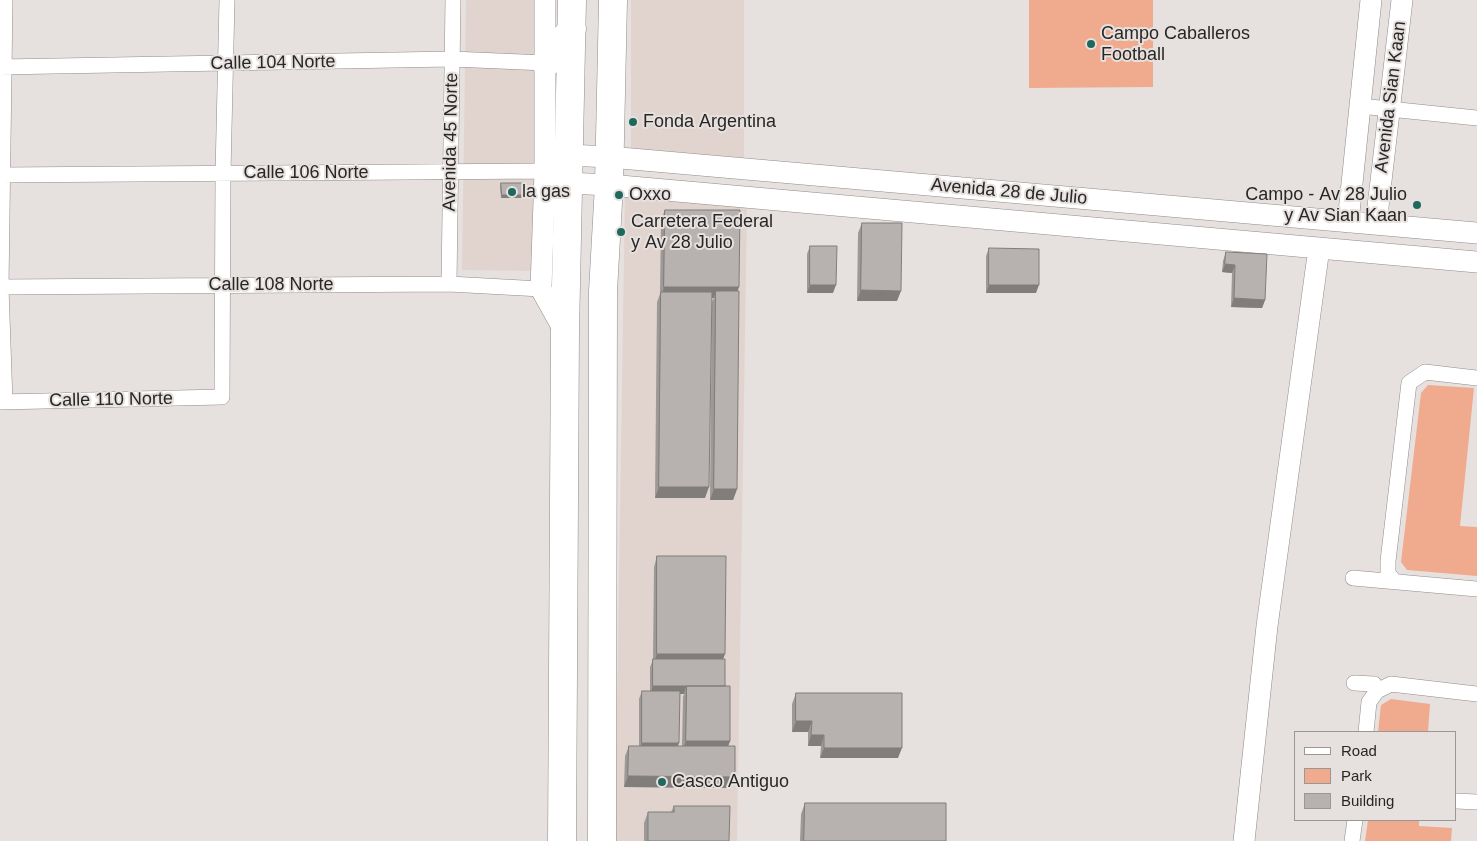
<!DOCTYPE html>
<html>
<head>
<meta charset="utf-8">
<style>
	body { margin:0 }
	#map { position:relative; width:1477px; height:841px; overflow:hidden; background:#e6e1df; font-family:Helvetica,sans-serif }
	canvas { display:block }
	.legend { position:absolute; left:1294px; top:731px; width:162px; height:90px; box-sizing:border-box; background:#e6e1df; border:1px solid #9a9795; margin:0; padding:6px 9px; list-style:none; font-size:15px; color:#292726 }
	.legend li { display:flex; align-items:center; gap:10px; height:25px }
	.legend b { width:25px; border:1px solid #9a9795 }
</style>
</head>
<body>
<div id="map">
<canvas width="1477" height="841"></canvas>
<ul class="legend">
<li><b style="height:6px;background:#fff"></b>Road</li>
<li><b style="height:14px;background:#f0aa8e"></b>Park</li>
<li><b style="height:14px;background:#b7b2b0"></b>Building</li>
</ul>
</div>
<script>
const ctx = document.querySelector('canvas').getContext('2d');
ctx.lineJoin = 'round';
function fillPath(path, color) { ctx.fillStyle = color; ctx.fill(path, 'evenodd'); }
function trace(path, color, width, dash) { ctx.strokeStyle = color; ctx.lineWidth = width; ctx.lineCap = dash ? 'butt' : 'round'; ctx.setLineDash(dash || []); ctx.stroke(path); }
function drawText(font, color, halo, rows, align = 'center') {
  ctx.font = font + ' Helvetica,sans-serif'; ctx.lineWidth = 4; ctx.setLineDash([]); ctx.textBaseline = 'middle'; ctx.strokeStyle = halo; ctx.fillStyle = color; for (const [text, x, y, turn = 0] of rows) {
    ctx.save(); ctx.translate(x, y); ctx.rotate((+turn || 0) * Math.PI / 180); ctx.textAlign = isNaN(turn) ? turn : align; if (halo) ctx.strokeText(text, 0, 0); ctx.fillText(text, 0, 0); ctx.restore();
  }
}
const built = new Path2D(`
	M466,0H539L535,271L462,270Z
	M631,0H744V158L631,148Z
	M625,191L747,208L737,841H615Z`);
const green = new Path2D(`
	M1029,0H1153V87L1029,88Z
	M1428,385L1474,388L1460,526L1477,527V576L1407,570L1401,562L1421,393Z
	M1391,699L1430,704L1428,732H1378L1381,705Z
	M1368,820H1419V826L1452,828L1451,841H1365Z`);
const street = new Path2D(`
	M5,0L1,287L5,402
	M0,67L452,59L546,63
	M1360,106L1477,118
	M0,175L545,171L553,175
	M449,284L453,0
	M0,287L449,284L541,289
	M0,402L222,397L223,173L227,0
	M1353,578L1477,589
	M1394,581L1388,573V561L1409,383L1425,372L1477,378
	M1354,683L1374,684L1377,691
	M1366,732L1369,702L1377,691L1391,684L1477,694
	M1456,801L1477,802
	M1352,841L1355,820`);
const secondary = new Path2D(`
	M545,0V171L541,289L565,332
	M568,155L609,157L1477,233
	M568,183L609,185L1477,262
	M1348,222L1371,0
	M1376,224L1402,0
	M1244,841L1267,626L1319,248`);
const highway = new Path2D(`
	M546,63L572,29
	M562,841L565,332L572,0
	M602,841L603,291L609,185L613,0`);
const wall = new Path2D(`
	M501,183L524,198H501L500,186Z
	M665,210L738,291L737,489L733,500H710L712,302L714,298H711L705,498H655L657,302L660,294L661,220Z
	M862,223L897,301H857L858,233Z
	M810,246L833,293H807V254Z
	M989,248L1036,293H986V256Z
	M1226,252L1265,300L1262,308L1231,307L1232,273L1222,272L1223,261Z
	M657,556L723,659L730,741L728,746L731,788L624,787L625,756L629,746H639V699L642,691H650V667L653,660L654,567ZM680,694H684L683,697L682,746H678Z
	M796,693L898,758H820L821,746H808V732H792V704Z
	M805,803L946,841H800L801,814Z
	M674,806L729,841H644V823L648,812H671Z`);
const shadedWall = new Path2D(`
	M502,195H525L524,198H501Z
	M1225,264L1235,265L1232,273L1222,272Z
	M810,285H836L833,293H807Z
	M989,285H1039L1036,293H986Z
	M664,287H739L735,298L716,291L714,298H661Z
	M861,290L901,291L897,301H857Z
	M1234,298L1265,300L1262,308L1231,307Z
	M659,487H709L705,498H655Z
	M714,489H737L733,500H710Z
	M657,654H725L721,665H653Z
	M653,686H686L684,694H650Z
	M796,721H812L808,732H792Z
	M811,735H824L821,746H808Z
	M686,741H730L726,752H682Z
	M642,743H679L676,751H639Z
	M824,748H902L898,758H820Z
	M628,776L735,777L731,788L624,787Z`);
const building = new Path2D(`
	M501,183H525V195H502Z
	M665,210H740L739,287H664Z
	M862,223H902L901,291L861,290Z
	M810,246H837L836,285H810Z
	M989,248L1039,249V285H989Z
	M1226,252L1267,254L1265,300L1234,298L1235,265L1225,264Z
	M716,291H739L737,489H714Z
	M661,292H712L709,487H659Z
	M657,556H726L725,654H657Z
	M653,659H725V686H653Z
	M687,686H730V741H686Z
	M642,691H680L679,743H642Z
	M796,693H902V748H824V735H811L812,721H796Z
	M629,746H735V777L628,776Z
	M805,803H946V841H804Z
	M674,806H730L729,841H648V812H674Z`);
const markers = [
	[1091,44,5,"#1f685e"],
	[633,122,5,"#1f685e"],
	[512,192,5,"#1f685e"],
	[619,195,5,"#1f685e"],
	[1417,205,5,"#1f685e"],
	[621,232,5,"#1f685e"],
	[662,782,5,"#1f685e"]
];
const poiNames = [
	["Campo Caballeros",1101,34],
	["Football",1101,55],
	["Fonda Argentina",643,122],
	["la gas",522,192],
	["Oxxo",629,195],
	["Campo - Av 28 Julio",1407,195,"right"],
	["y Av Sian Kaan",1407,216,"right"],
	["Carretera Federal",631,222],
	["y Av 28 Julio",631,243],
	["Casco Antiguo",672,782]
];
const streetNames = [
	["Calle 104 Norte",273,63,-1],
	["Avenida Sian Kaan",1391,97,-83],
	["Avenida 45 Norte",451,142,-89],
	["Calle 106 Norte",306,173],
	["Avenida 28 de Julio",1009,192,5],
	["Calle 108 Norte",271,285],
	["Calle 110 Norte",111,400,-1]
];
fillPath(built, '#e1d4ce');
fillPath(green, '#f0aa8e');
trace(street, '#908b89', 16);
trace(secondary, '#908b89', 22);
trace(highway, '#908b89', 29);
trace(street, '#fff', 15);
trace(secondary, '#fff', 21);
trace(highway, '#fff', 28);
fillPath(wall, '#9d9997');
fillPath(shadedWall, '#807d7b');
fillPath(building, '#b7b2b0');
trace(building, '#807d7b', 1);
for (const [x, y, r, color] of markers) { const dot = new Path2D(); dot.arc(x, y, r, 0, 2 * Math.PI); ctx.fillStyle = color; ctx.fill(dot); trace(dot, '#e6e1df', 2); }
drawText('18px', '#292726', '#e6e1df', poiNames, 'left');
drawText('18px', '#292726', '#e6e1df', streetNames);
</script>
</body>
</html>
